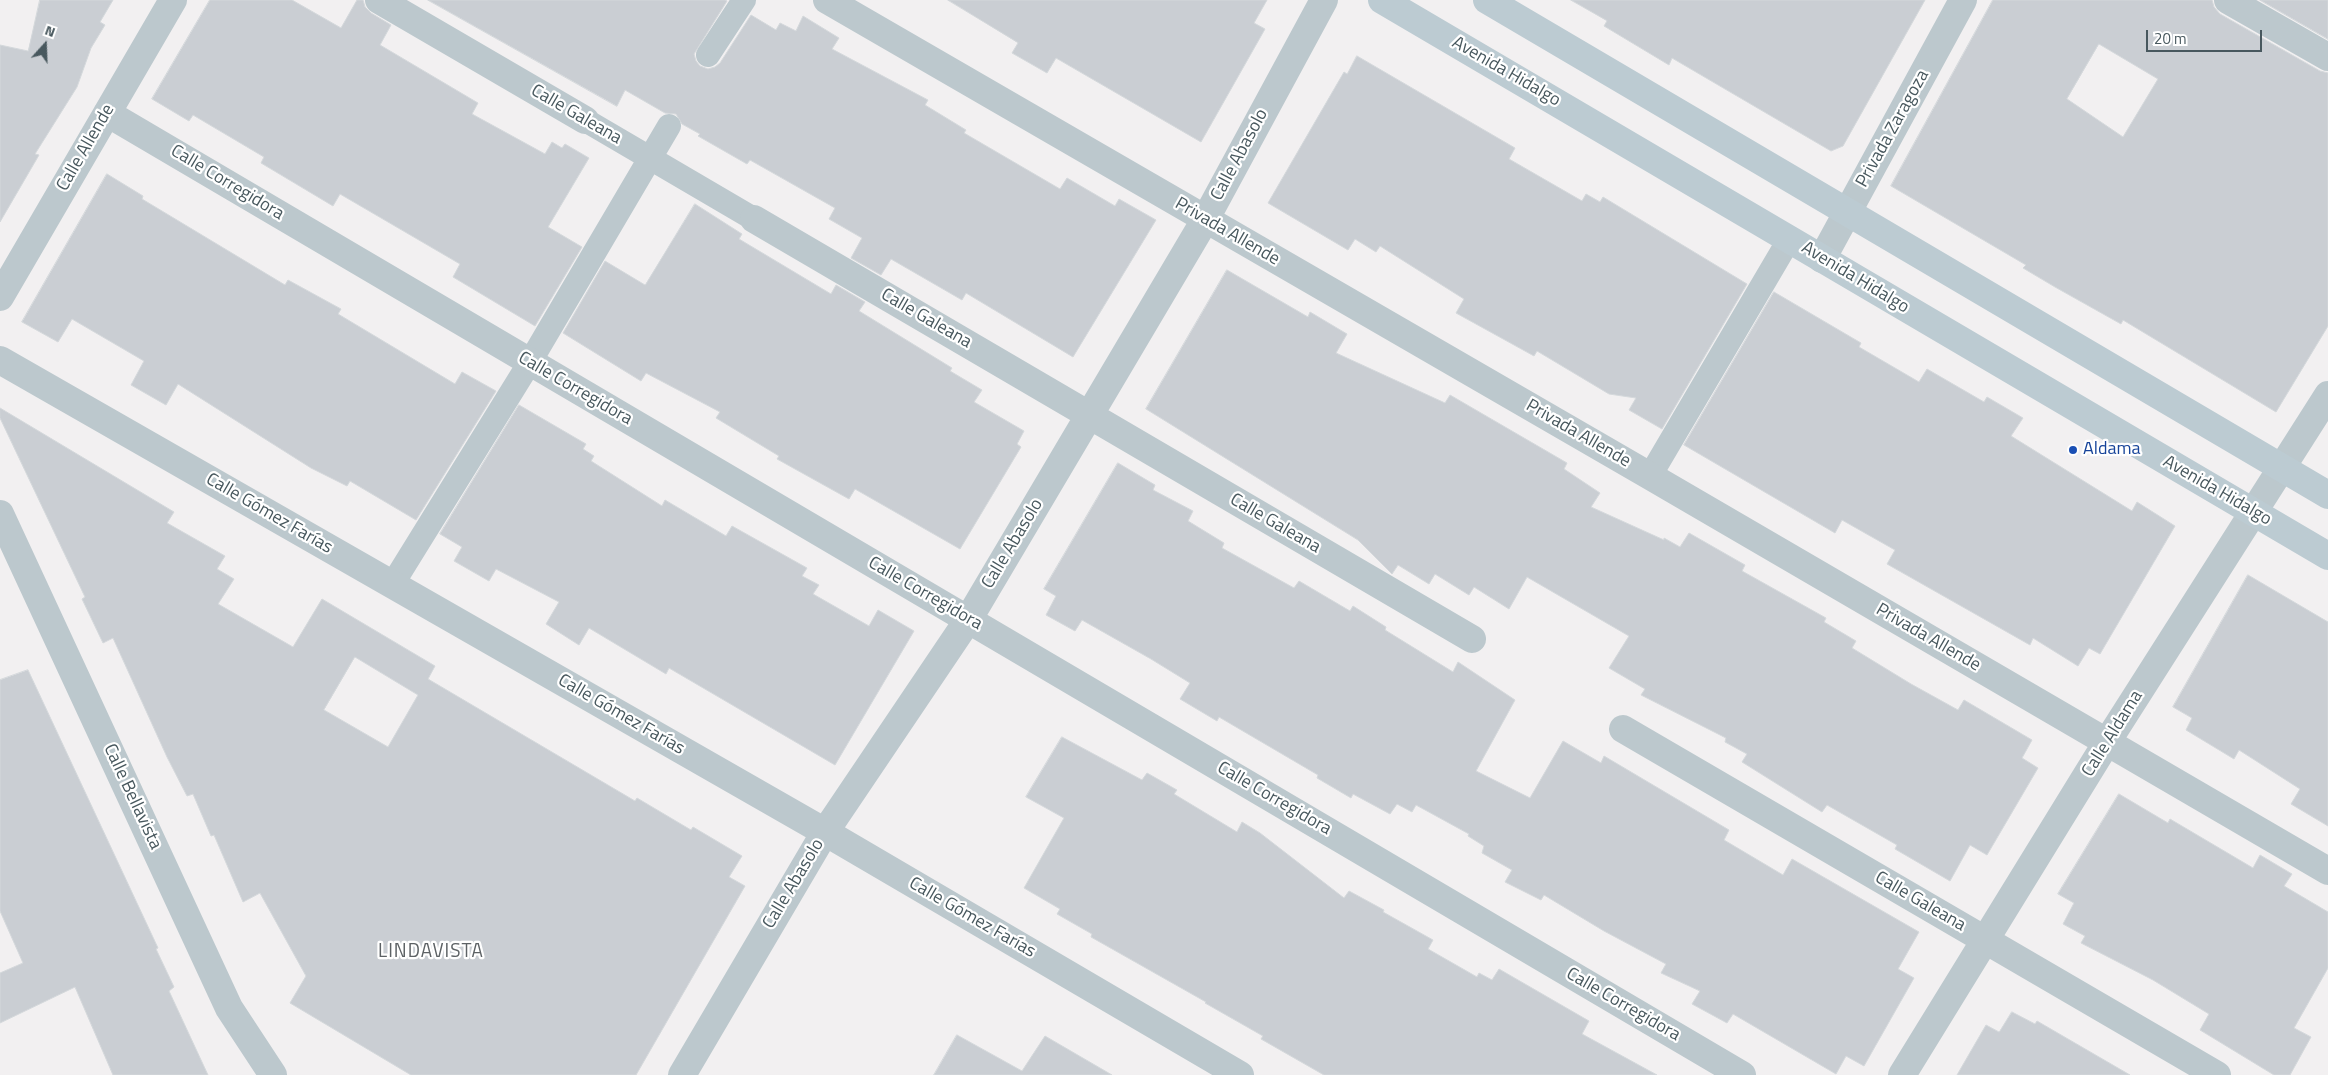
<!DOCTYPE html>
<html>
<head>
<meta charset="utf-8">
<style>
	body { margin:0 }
	#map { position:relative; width:2328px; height:1075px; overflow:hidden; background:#f2f0f1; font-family:"Titillium Web",sans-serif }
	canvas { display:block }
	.north { position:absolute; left:20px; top:20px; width:50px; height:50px; -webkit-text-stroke:4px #fff; paint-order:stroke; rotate:20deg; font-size:14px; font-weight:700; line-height:20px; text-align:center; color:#48585e }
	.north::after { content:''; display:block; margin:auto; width:18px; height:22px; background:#48585e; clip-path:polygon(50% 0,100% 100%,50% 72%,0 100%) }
	.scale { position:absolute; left:2146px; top:30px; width:116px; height:22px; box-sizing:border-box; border:2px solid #48585e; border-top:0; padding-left:6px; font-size:15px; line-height:18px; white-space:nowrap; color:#48585e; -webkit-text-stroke:4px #fff; paint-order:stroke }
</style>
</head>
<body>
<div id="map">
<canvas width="2328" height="1075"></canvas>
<div class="north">N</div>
<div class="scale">20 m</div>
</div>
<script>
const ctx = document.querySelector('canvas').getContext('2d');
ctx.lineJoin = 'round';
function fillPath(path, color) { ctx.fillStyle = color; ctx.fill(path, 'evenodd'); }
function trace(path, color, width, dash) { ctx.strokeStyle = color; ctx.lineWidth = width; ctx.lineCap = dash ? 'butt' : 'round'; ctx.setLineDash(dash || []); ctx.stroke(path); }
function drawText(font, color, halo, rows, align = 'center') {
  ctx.font = font + ' "Titillium Web",sans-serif'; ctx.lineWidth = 4.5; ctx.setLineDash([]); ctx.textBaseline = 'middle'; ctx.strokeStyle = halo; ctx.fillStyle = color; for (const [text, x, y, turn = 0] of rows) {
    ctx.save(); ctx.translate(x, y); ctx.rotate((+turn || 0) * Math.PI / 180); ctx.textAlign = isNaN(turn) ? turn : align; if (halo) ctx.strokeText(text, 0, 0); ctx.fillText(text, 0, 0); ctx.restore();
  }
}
const building = new Path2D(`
	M40,0H113L100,22L105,25L91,48L77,87L35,154L39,155L0,222V45L28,51Z
	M210,0H292L341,28L357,0H363L365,7L371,13L391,25L380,45L478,103L472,114L545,154L552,142L562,148L565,144L589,158L548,227L582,247L535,326L453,277L460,264L340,194L333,206L261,163L264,157L193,115L189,121L152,99Z
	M428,0H725L727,1L694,54L696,61L700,66L708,69L715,67L720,63L751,15L776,30L780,23L796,31L803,16L839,38L832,49L928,100L925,105L966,130L964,133L1060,189L1067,178L1115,206L1119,199L1156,220L1073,357L966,293L962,300L891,259L881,275L851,258L862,238L829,219L835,208L750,160L747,164L698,136L700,134L682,124L676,114L665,113L625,90L617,106Z
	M948,0H1267L1254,23L1265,29L1201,142L1056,58L1047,73L1012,53L1018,43Z
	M1571,0H1925L1843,146L1831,151L1672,58L1669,65L1604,26L1607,21Z
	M1993,0H2212L2214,7L2220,14L2320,71L2328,73V326L2276,412L2123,320L2121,324L2055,287L2023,268L2026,265L1891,186ZM2099,44L2158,79L2123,137L2067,99Z
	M2260,0H2328V39Z
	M1357,56L1515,148L1509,159L1582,201L1586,194L1600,202L1603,197L1747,284L1662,429L1629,410L1636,398L1609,394L1537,351L1534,356L1456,313L1464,299L1380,246L1376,252L1355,239L1348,250L1268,203L1344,72L1347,74Z
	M107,174L143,196L142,199L285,285L288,280L341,309L338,314L455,384L462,372L496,391L416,520L350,481L347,486L311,468L178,384L166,405L131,385L144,361L72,319L58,342L22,322Z
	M695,204L742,234L739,239L831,294L836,285L865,302L859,311L952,368L950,371L982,390L974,402L1024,431L1017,444L1021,447L960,549L855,489L849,499L777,459L779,456L716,418L720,412L646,373L641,381L563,333L605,261L645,285Z
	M1227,270L1308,317L1310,312L1347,334L1336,353L1445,403L1450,395L1567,463L1564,469L1600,493L1591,507L1664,540V538L1680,547L1689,533L1745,565L1742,571L1826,618L1824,622L1856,641L1852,648L1911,684L1958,710L1964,700L2032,740L2022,758L2038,768L1987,855L1970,845L1950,881L1895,849L1897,845L1827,805L1822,812L1742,762L1747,754L1725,742L1726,738L1641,695L1645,689L1609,668L1629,636L1527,577L1509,609L1474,587L1469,595L1435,574L1429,584L1398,565L1392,574L1358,540L1146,409Z
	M1774,292L1861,343L1859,347L1919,382L1927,369L1984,402L1987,397L2023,418L2011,436L2132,511L2137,502L2175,526L2100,654L2089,648L2078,666L2033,638L2030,645L1887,564L1895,550L1842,520L1835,533L1684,445Z
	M519,405L586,444L583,449L594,456L591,461L662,506L665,500L726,536L732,526L807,568L802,576L819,585L813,594L869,626L878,610L914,631L835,765L669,668L666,674L589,628L579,645L546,624L559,602L496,569L489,581L454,561L462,547L440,534Z
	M0,408L174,512L167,523L225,556L217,569L234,579L218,604L293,647L322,599L435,666L428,679L635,801L637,798L691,830L693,827L742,856L729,877L745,886L636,1075H411L290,1003L306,976L260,893L243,902L214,835L211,836L193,794L187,796L167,757L113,638L103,643L82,599L85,597L0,418ZM355,657L418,695L388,747L324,710Z
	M1118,463L1155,485L1153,490L1193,511L1188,521L1224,543L1222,548L1294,588L1299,581L1350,611L1353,606L1386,627L1385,630L1453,672L1458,662L1515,700L1476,771L1530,798L1563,741L1601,763L1604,756L1729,830L1724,840L1783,875L1792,859L1919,932L1898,969L1914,978L1864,1066L1846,1056L1836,1074L1733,1014L1727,1023L1692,1004L1700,991L1661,973L1666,964L1604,931L1544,895L1541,900L1505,882L1512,870L1482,853L1484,846L1468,836L1469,834L1416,805L1412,812L1397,804L1390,814L1353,794L1351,798L1317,778L1318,775L1219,717L1217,721L1180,699L1190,683L1151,659L1082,620L1075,631L1046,615L1056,596L1044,589Z
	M2248,575L2328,622V826L2291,804L2300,789L2239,750L2234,759L2186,730L2192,718L2173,707Z
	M28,670L158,948L156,949L174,987L169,991L208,1075H113L75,987L0,1023V973L23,963L0,911V680Z
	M1062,737L1142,780L1147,773L1177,790L1174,794L1237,832L1242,822L1260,833L1344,898L1349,891L1384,910L1383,912L1433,940L1428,949L1477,977L1479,973L1492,980L1499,969L1589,1021L1582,1034L1657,1075H1324L1261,1039L1263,1036L1205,1003L1206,1002L1091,937L1092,934L1057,914L1060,909L1024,888L1064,818L1026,797Z
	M2119,794L2168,823L2170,819L2253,868L2260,855L2292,874L2284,886L2328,912V968L2294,1028L2311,1037L2290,1075H2274L2200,1030L2209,1014L2153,980L2081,943L2085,936L2063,924L2074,903L2058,894Z
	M2012,1012L2035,1024L2037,1021L2130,1075H1957L1986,1025L1999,1032Z
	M957,1035L1022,1071L1045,1036L1112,1075H934Z`);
const pedestrian = new Path2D(`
	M708,55L744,0
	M585,120L754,219
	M1650,476L1790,238
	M392,585L530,362L669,126`);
const minor = new Path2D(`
	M379,0L585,120
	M827,0L1650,476L2328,871
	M2228,0L2328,57
	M107,113L1742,1075
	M754,219L1472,639
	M1822,259L1963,0
	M0,297L173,0
	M0,360L825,832L1240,1075
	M0,514L229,1008L273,1075
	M1623,729L2217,1075
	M682,1075L825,832L968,620L1205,220L1324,0
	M1902,1075L2107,742L2328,395`);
const secondary = new Path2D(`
	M1382,0L2328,556
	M1487,0L2328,495`);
const markers = [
	[2073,450,5,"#1a4fb4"]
];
const streetNames = [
	["Avenida Hidalgo",1506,72,30],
	["Calle Galeana",576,115,30],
	["Privada Zaragoza",1893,129,-61],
	["Calle Allende",86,148,-60],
	["Calle Abasolo",1240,155,-62],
	["Calle Corregidora",227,183,31],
	["Privada Allende",1227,232,30],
	["Avenida Hidalgo",1855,278,31],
	["Calle Galeana",926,319,30],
	["Calle Corregidora",575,389,30],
	["Privada Allende",1578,434,30],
	["Avenida Hidalgo",2217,491,30],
	["Calle Gómez Farías",269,514,30],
	["Calle Galeana",1275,524,30],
	["Calle Abasolo",1013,544,-59],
	["Calle Corregidora",925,594,30],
	["Privada Allende",1928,638,30],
	["Calle Gómez Farías",621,715,30],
	["Calle Aldama",2113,734,-58],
	["Calle Bellavista",132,797,65],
	["Calle Corregidora",1274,799,30],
	["Calle Abasolo",794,884,-59],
	["Calle Galeana",1920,902,30],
	["Calle Gómez Farías",972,918,30],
	["Calle Corregidora",1623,1005,30]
];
const transitNames = [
	["Aldama",2083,450]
];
const neighbourhoodNames = [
	["LINDAVISTA",431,952]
];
fillPath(building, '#caced3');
trace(building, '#d4d8db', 1);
trace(pedestrian, '#bcc8cd', 24);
trace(minor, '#bcc8cd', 28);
trace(secondary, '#bccbd2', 28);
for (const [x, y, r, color] of markers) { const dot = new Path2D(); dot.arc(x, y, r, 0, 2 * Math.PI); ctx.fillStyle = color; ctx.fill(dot); trace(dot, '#fff', 2); }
drawText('18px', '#48585e', '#fff', streetNames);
drawText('18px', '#164399', '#fff', transitNames, 'left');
ctx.letterSpacing = '1px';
drawText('19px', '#5d6265', '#fff', neighbourhoodNames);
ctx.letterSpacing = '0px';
</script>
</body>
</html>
